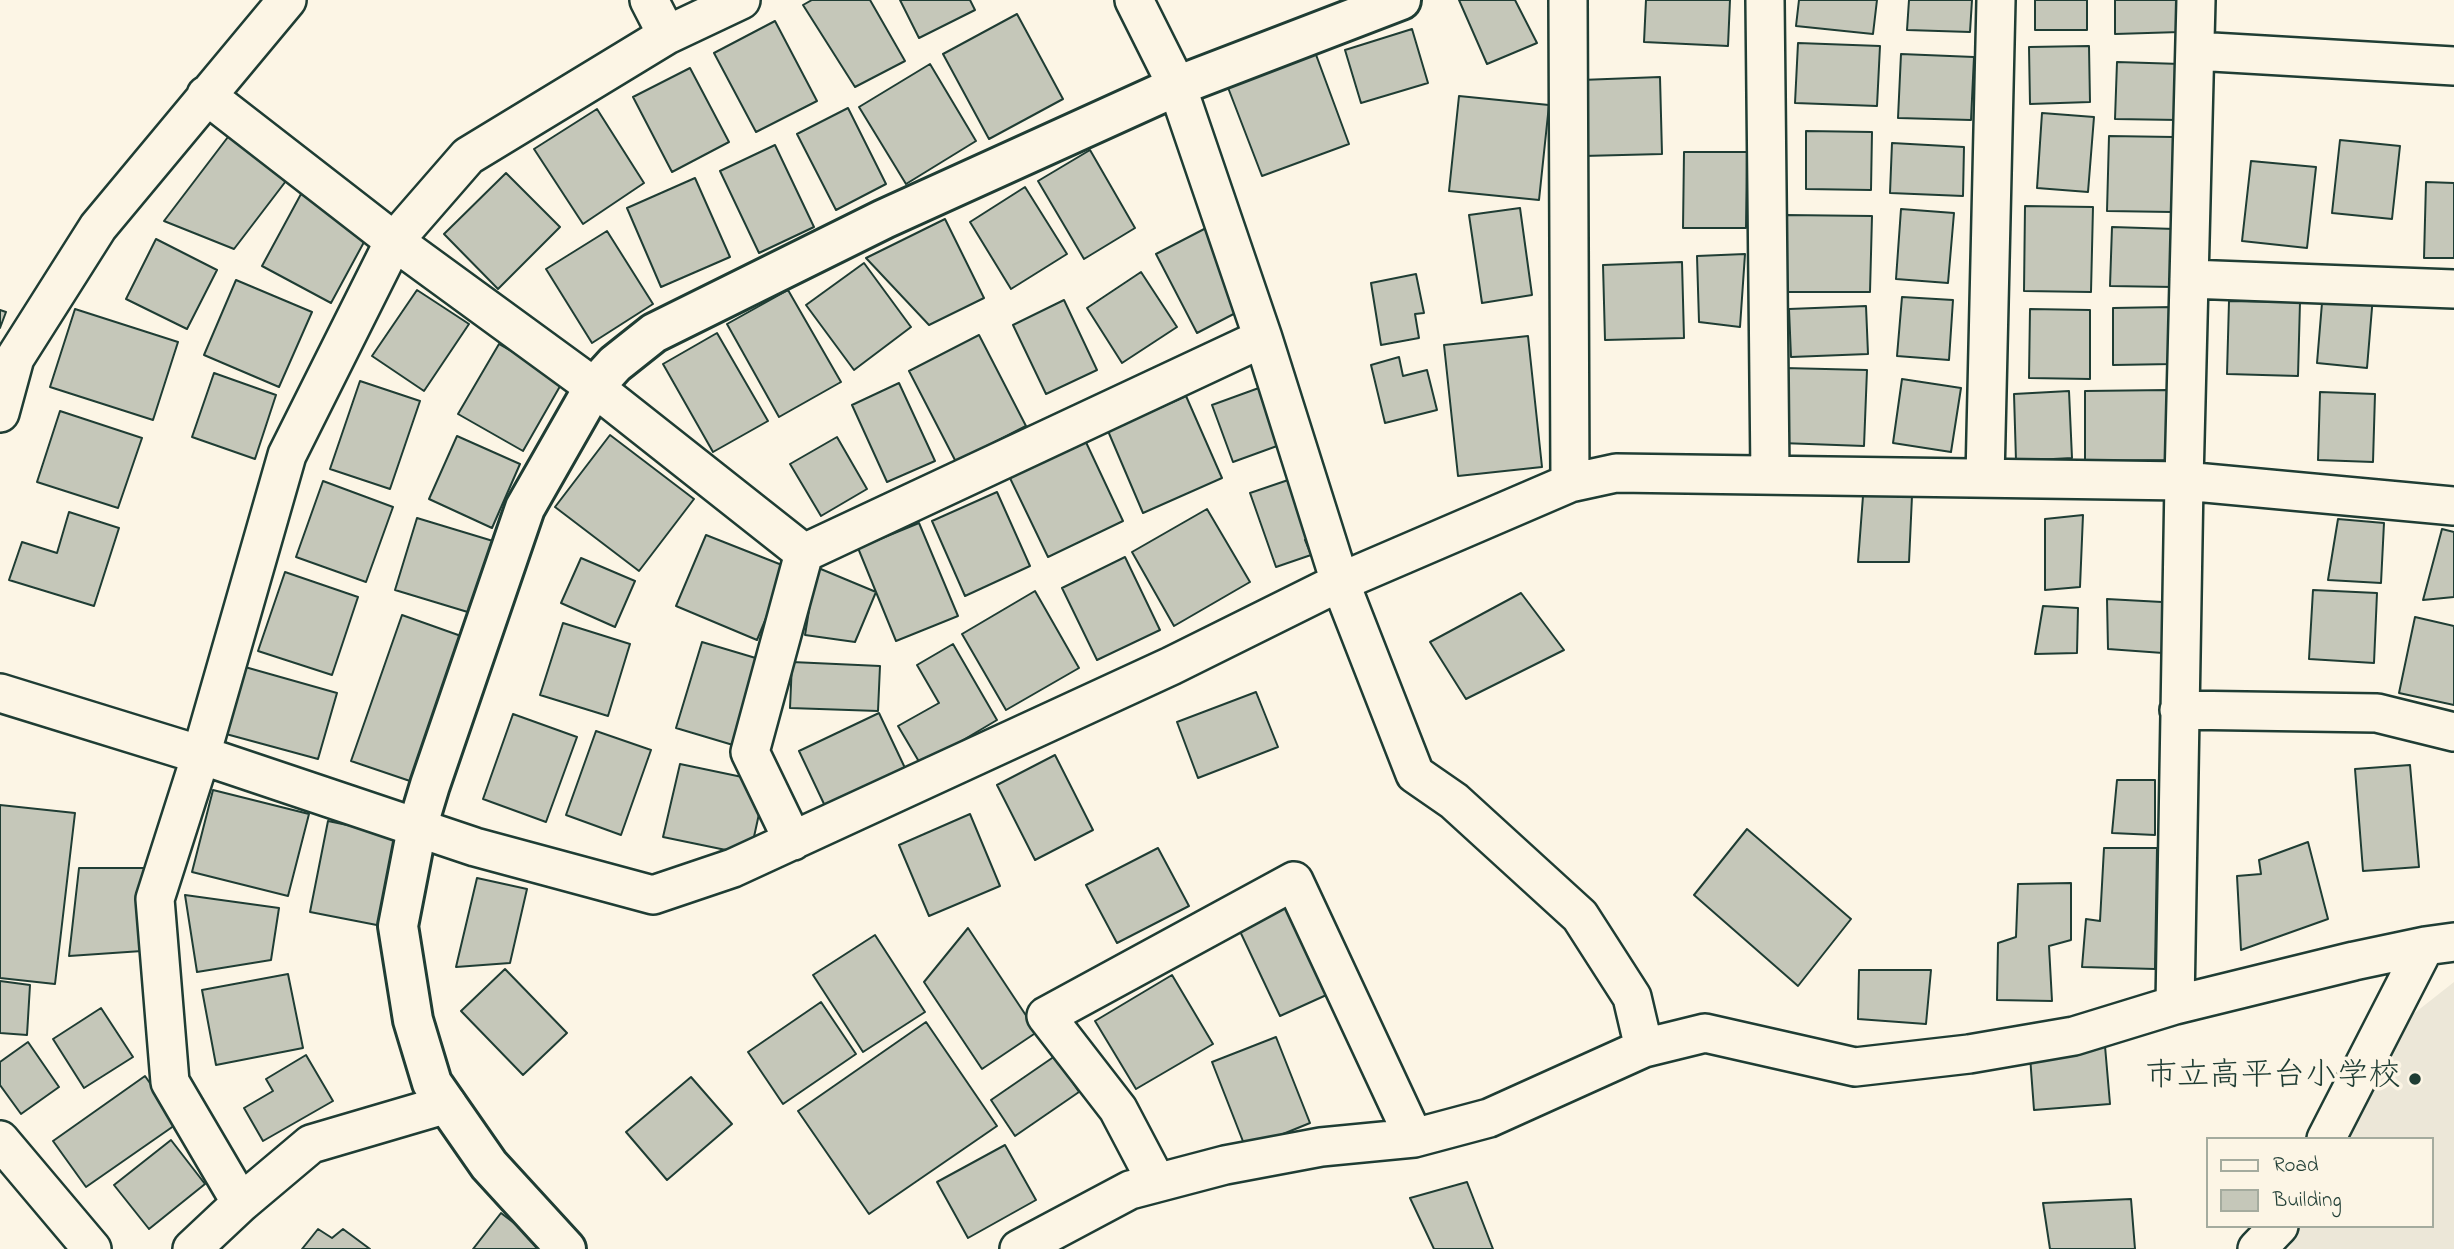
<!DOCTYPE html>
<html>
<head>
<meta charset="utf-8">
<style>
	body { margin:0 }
	#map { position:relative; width:2454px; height:1249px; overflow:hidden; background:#fcf5e5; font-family:"Indie Flower",sans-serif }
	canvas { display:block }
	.legend { position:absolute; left:2206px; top:1137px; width:228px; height:91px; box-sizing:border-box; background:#fcf5e5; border:2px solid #a4ab9e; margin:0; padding:9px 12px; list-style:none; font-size:21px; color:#1f3d34 }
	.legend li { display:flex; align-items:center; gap:14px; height:35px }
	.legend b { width:35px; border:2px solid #a4ab9e }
</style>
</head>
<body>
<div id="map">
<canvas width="2454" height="1249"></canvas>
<ul class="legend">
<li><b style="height:9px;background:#fcf5e5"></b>Road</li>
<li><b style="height:19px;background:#c5c7b9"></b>Building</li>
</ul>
</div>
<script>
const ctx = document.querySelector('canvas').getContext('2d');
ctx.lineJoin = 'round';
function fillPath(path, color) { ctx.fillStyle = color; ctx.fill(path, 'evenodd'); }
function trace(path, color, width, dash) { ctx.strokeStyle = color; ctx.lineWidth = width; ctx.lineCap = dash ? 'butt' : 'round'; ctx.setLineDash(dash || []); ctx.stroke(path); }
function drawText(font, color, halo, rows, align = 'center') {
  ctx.font = font + ' "Indie Flower","Klee One",sans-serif'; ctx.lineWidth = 7; ctx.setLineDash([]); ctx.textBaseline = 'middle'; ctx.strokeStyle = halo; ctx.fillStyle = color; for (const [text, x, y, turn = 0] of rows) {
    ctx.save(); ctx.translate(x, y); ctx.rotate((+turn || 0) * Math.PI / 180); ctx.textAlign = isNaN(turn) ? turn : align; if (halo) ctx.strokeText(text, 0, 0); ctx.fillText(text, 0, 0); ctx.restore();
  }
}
const built = new Path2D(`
	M2454,982V1249H2289L2300,1226H2431V1139H2345L2407,1019Z`);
const building = new Path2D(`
	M812,0H870L905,61L855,87L803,5Z
	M900,0H970L975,10L919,38Z
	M1459,0H1515L1537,43L1487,64Z
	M1646,0H1730L1728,46L1644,42Z
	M1799,0H1877L1873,34L1796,26Z
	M1909,0H1972L1970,32L1907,30Z
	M2035,0H2087V30H2035Z
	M2115,0H2179L2180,32L2115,34Z
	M1017,14L1063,99L989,139L943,54Z
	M775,21L817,101L756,132L714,53Z
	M1412,29L1428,83L1361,103L1345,50Z
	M1798,43L1880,46L1877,106L1795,103Z
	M2089,46L2090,102L2030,104L2029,47Z
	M1315,52L1349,144L1262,176L1227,85Z
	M1901,54L1974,57L1971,120L1898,118Z
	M2117,62L2181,64L2179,120L2115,119Z
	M930,64L976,141L906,184L859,107Z
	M690,68L729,142L672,172L633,97Z
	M1660,77L1662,154L1583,156L1581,80Z
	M1459,96L1549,105L1539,200L1449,191Z
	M848,108L886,184L836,210L797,134Z
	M597,109L644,183L583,224L534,149Z
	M2042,113L2094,117L2088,192L2037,188Z
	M1806,131L1872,132L1871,190L1806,189Z
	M231,133L289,177L234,249L164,221Z
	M2109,136L2174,137L2172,212L2107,211Z
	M2340,140L2400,146L2392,219L2332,213Z
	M1892,143L1964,147L1963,196L1890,193Z
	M775,145L814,227L759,253L720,171Z
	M1090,150L1135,228L1084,259L1038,181Z
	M1684,152H1747L1746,228H1683Z
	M2251,161L2316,167L2307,248L2242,241Z
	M506,173L560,227L498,289L444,234Z
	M695,178L730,257L661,287L627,208Z
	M2426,182L2454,183V258H2424Z
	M1025,187L1067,254L1011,289L970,222Z
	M301,194L370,231L331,303L262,266Z
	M2025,206L2093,207L2091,292L2024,291Z
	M1520,208L1532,295L1482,303L1469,215Z
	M1901,209L1954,213L1948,283L1896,279Z
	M1786,215L1872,216L1870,292H1785Z
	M945,219L984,298L929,325L866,258Z
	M1208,227L1249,306L1197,333L1156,254Z
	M2112,227L2175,229L2174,287L2110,286Z
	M607,231L653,304L592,343L546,269Z
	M156,239L217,270L187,329L126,299Z
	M1745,254L1740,327L1699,322L1697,256Z
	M1682,262L1684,338L1605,340L1603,265Z
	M864,263L911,327L854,370L806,305Z
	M1141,272L1177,327L1122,363L1087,308Z
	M1416,274L1424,313L1415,314L1419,338L1381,345L1371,283Z
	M236,280L312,312L279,387L204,355Z
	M417,290L469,324L424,391L372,356Z
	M788,290L841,382L779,417L727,324Z
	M2323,291L2373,296L2367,368L2317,363Z
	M1902,297L1953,300L1949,360L1897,356Z
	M1064,300L1097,370L1046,394L1013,325Z
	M2229,301L2300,302L2298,376L2227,374Z
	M1866,306L1868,354L1791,357L1789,309Z
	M2173,307V364L2113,365V308Z
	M75,309L178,342L153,420L50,387Z
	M2030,309L2090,310V379L2029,378Z
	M0,310L6,312L0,328Z
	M717,333L768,421L713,452L663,364Z
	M979,335L1026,426L956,462L909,371Z
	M1528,336L1542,467L1458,476L1444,345Z
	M499,344L563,381L523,451L458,414Z
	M1399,357L1403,376L1427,370L1437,410L1385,423L1371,365Z
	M1784,368L1867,370L1864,446L1781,443Z
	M214,373L276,395L255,459L192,437Z
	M1902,379L1961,388L1951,452L1893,443Z
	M360,381L420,401L390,489L330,469Z
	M899,383L935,461L887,482L852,405Z
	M1267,385L1288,442L1233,462L1212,405Z
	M2168,390L2169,460L2085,461V391Z
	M2069,391L2072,458L2016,461L2014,394Z
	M2320,392L2375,394L2373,462L2318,460Z
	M1186,396L1222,478L1143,513L1108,431Z
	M60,411L142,438L118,508L37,482Z
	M610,435L694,499L639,571L555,507Z
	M457,436L520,464L492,528L429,499Z
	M837,437L867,489L821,516L790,464Z
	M1084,438L1123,521L1048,557L1008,474Z
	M1297,477L1318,535L1305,540L1311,555L1276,567L1250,493Z
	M323,481L393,507L366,582L296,557Z
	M997,492L1030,566L965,596L932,521Z
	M1863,496H1912L1909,562H1858Z
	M1207,509L1250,582L1174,626L1132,552Z
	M69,512L119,528L94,606L9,580L22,542L57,553Z
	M2083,515L2080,587L2045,590V519Z
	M417,518L493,541L471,613L395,590Z
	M2338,519L2384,523L2381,583L2328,580Z
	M919,523L958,616L896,641L858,548Z
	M2442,529L2454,532V597L2423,600Z
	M706,535L787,567L757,640L676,606Z
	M1125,557L1160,630L1097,660L1062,588Z
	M581,558L635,581L615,627L561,603Z
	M816,567L876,592L855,642L805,635Z
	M285,572L358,597L332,675L258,651Z
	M2313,590L2377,593L2374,663L2309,659Z
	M1035,591L1079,668L1006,710L962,634Z
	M1521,593L1564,650L1466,699L1430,642Z
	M2107,599L2162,602L2163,653L2108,649Z
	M2043,606L2078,608L2077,653L2035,654Z
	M402,615L461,636L410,781L351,761Z
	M2415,617L2454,626V705L2399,693Z
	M563,623L630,644L608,716L540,695Z
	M702,642L759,659L733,745L676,728Z
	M953,644L997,720L921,765L898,726L939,703L917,665Z
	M792,662L880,666L878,711L790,708Z
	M245,667L337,693L318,759L226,734Z
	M1256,692L1278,747L1198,778L1177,722Z
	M879,713L905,768L825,806L799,751Z
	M513,714L577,737L546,822L483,799Z
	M596,731L651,750L621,835L566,815Z
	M1055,755L1093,830L1035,860L997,785Z
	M680,764L766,782L750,855L663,837Z
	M2410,765L2419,867L2363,871L2355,769Z
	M2117,780H2155V835L2112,833Z
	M213,790L309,814L288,896L192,872Z
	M0,805L75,813L55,984L0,978Z
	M970,814L1000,886L929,916L899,845Z
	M328,821L405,837L387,927L310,912Z
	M1747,829L1851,919L1798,986L1694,895Z
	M2308,842L2328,919L2241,950L2237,876L2261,874L2259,860Z
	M1158,848L1189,906L1117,943L1086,885Z
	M2104,848H2157L2155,969L2082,967L2086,919L2100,921Z
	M79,868H146L142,951L69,956Z
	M477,878L527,889L510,963L456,967Z
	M2071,883V940L2049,946L2052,1001L1997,1000L1998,943L2016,937L2018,884Z
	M185,895L279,908L271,960L197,972Z
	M1291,901L1333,992L1280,1016L1237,925Z
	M968,928L1037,1032L982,1069L924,982Z
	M875,935L925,1012L863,1052L813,975Z
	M505,969L567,1033L523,1075L461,1011Z
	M1859,970H1931L1926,1024L1858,1019Z
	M288,974L303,1048L216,1065L202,990Z
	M1172,975L1213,1044L1136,1089L1095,1021Z
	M0,981L30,985L27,1035L0,1033Z
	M821,1002L856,1054L783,1104L748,1052Z
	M101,1008L133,1057L84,1088L53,1039Z
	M926,1022L997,1126L869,1214L798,1111Z
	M1276,1037L1310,1123L1246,1149L1212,1062Z
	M28,1042L59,1087L21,1114L0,1085V1062Z
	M2105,1046L2110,1104L2034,1110L2030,1056Z
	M306,1055L333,1101L263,1141L244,1108L273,1091L266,1079Z
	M1055,1056L1079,1092L1015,1136L991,1100Z
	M145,1076L178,1123L86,1187L53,1141Z
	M691,1077L732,1124L667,1180L626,1132Z
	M171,1140L205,1184L149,1229L114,1185Z
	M1005,1145L1036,1200L968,1238L937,1182Z
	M1467,1182L1493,1249H1434L1410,1198Z
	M2131,1199L2135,1249H2050L2043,1203Z
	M501,1213L544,1246L542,1249H473Z
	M318,1229L332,1238L343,1229L370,1249H302Z`);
const street = new Path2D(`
	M649,0L667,35
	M1134,0L1177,86L1263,338L1340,582L1415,774L1454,801L1580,916L1632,997L1644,1048
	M1568,0L1570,483
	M1765,0L1770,475
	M2195,51L2454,66
	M206,95L394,241L594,387L804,553
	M2189,279L2454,289
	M0,413L15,358L98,227L287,0
	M1985,478L1996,0
	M0,693L201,755L475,847L653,895L733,868L1171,666L1340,582L1570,483L1616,473L2184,481L2454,506
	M2179,710L2377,713L2454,732
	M793,841L750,752L804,553L1263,338
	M2175,1005L2184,481L2196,0
	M2326,1139L2425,946
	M0,1140L92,1249
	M1157,1183L1118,1109L1046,1016L1294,881L1414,1138
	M241,1203L170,1082L155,899L201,755L287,455L394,241L468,156L667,35L741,0
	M192,1249L241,1203L311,1144L447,1104
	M1019,1249L1130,1190L1225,1165L1321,1147L1414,1138L1489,1118L1644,1048L1705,1033L1855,1067L1969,1054L2074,1036L2175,1005L2354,961L2425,946L2454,942
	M2257,1249L2279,1226`);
const secondary = new Path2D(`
	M566,1249L489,1165L432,1083L413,1020L398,926L417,828L430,785L525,508L594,387L615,364L654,333L884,219L1177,86L1401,0`);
const markers = [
	[2415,1079,7,"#1f3d34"]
];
const poiNames = [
	["市立高平台小学校",2401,1079]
];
fillPath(built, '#ece7d8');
fillPath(building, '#c5c7b9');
trace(building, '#1f3d34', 2);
trace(street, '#1f3d34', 42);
trace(secondary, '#1f3d34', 44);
trace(street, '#fcf5e5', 37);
trace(secondary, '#fcf5e5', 38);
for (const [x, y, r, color] of markers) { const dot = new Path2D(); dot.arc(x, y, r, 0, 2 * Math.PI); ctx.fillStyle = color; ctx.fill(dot); trace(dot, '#fcf5e5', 2.5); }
drawText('32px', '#1f3d34', '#fcf5e5', poiNames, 'right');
</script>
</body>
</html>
